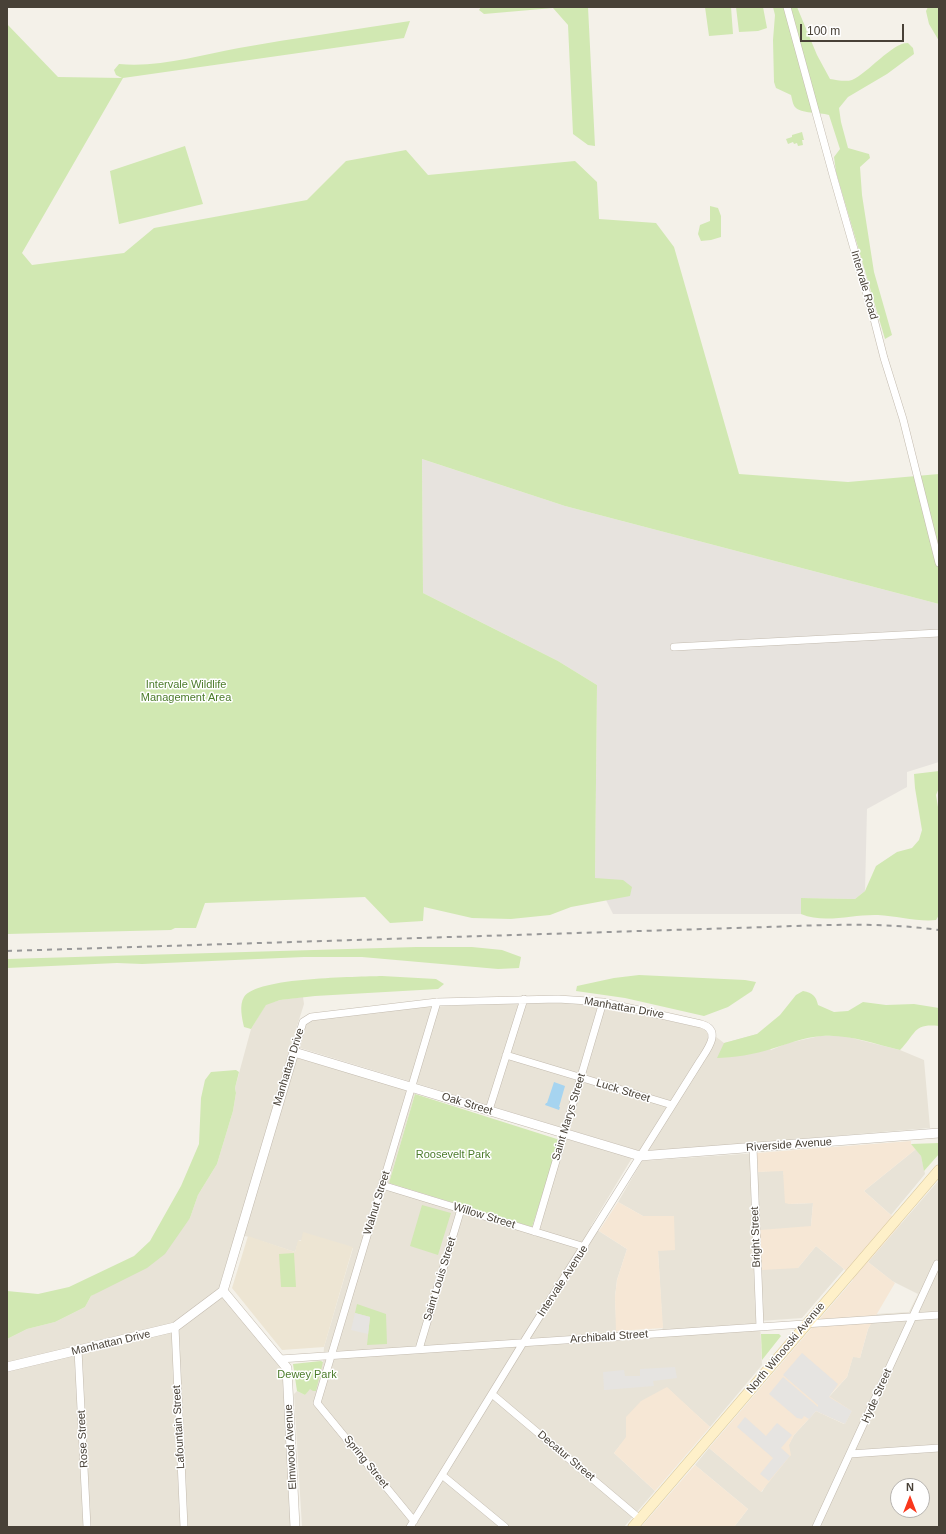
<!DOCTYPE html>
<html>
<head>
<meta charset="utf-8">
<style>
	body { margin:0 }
	#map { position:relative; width:946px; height:1534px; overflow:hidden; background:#f4f1e9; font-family:Helvetica,sans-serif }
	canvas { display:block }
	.frame { position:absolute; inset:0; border:8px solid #484137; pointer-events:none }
	.north { position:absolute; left:890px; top:1478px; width:40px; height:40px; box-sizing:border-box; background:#fff; border:1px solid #b6b3af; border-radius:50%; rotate:0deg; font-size:11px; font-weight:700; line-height:16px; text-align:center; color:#484137 }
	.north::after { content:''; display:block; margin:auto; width:14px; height:18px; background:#f9371c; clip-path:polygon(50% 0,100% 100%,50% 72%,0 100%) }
	.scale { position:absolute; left:800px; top:24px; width:104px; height:18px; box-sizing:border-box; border:2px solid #484137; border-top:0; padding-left:5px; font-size:12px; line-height:14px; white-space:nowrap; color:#484137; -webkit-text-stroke:3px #fff; paint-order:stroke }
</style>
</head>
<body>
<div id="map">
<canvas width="946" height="1534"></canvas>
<div class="frame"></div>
<div class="north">N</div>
<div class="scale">100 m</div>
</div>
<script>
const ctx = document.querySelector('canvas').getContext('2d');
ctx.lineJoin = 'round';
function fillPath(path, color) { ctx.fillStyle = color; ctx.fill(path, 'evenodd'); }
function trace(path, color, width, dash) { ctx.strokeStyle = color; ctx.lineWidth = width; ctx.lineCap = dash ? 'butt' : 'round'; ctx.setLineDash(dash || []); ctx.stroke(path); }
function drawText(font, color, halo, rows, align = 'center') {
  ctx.font = font + ' Helvetica,sans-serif'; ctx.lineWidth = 3; ctx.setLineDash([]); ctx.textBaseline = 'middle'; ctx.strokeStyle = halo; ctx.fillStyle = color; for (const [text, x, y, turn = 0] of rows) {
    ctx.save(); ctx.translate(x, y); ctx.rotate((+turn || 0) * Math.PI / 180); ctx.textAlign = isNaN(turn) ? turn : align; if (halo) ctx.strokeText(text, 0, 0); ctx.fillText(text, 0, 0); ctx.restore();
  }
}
const residential = new Path2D(`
	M303,997L304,1004L288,1055L403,1089L415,1094L389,1183L532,1227L560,1137L632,1158L591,1226L627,1249L617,1280L615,1297L617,1341L663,1337L658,1251L674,1216H643L618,1202L642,1161L757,1153L758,1172L783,1170L789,1204L813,1203L811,1226L798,1268L816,1246L844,1269L802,1318L760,1321L762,1365L710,1427L667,1388L614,1453L655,1491L624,1527H302L294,1394L297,1391L305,1395L323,1362L324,1347L353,1248L299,1240L295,1252L236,1233L220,1283L222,1295L283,1369L292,1527H7V1339L27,1329L55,1322L85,1307L91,1296L100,1290L190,1218L198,1195L217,1164L233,1111L236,1093L235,1088L251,1029L266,1004L280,1000Z
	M541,1002L567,1003L609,1007L701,1028L706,1029L724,1043L757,1034L771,1050L788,1043L820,1036H844L900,1050L924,1060L930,1128L654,1151L636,1150L300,1048L306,1024L312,1020L423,1007Z
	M916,1149L921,1156L925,1174L891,1215L864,1191Z
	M939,1180V1527H734L748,1509L695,1465L709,1448L762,1492L794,1435L816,1411L844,1424L829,1397L847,1377L853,1356L860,1358L868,1329L876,1314L909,1312L918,1294L892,1281L868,1262ZM898,1486H922V1510H898Z`);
const commercial = new Path2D(`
	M911,1141V1144L916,1149L864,1191L901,1224L868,1262L895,1283L868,1329L860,1358L853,1357L847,1377L829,1396L852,1411L845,1424L816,1411L794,1435L789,1445L791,1455L761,1492L709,1448L853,1280L844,1269L816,1246L798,1268L762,1270L760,1230L811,1226L813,1203L789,1204L785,1203L783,1171L758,1172L757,1153Z
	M618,1202L643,1216H674L675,1250L658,1251L663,1328L616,1331L615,1297L617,1280L627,1249L599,1231Z
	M667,1387L710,1427L655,1491L614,1453L626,1437V1417L641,1401Z
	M695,1465L748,1509L734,1527H641Z`);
const industrial = new Path2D(`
	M422,459L565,506L939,604V762L907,772V787L867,809L865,891L855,899L801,898V914H613L595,878L597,685L558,661L423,593Z`);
const education = new Path2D(`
	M303,1232L353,1247L324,1347L282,1350L232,1288L248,1236L295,1252L298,1240L301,1241Z`);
const green = new Path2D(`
	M481,7H588L595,146L588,145L573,134L568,25L553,8L484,14L479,10Z
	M705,7H731L733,34L709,36Z
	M736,7H763L767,28L758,31L739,32Z
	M773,7H797L817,55L830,79C836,80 846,82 852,80C868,73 893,42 908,43L913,48L914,54L887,74L848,97L839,108L841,122L848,148L869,154L870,158L860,167L862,195L874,272L892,335L885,339L836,172L834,157L840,149L829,115C819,112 801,114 795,107C793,105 792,99 791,95L776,88L774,82L773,40L775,15Z
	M928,7H939V41L929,24L926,11Z
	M410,21L404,38L123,78L22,253L32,265L124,253L154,228L307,200L346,161L406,150L428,175L575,161L597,182L599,219L656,223L674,247L739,474L848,482L939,474V604L565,506L422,459L423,593L558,661L597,685L595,878L623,880L632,887L630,896L571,907L550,915L511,919L472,918L424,907L423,921L390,923L365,897L205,903L196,928H175L171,930L7,934V24L58,77L122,78L116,75L114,70L119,64C158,68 200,55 239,48C295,38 353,30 410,21Z
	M802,132L804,140H802L803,145L798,146L797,143L794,144L793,142L788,144L786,139L792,137V135Z
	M185,146L203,204L119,224L110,171Z
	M710,206L718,208L721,216V237L711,240L701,241L698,234L700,225L710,221Z
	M939,771V788L936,795L939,813V915L936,920C919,922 896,916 878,915C853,914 825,924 801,914V898L855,899L865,891L876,866L897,852L912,848L919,840L922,830L915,788L914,774Z
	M416,947H472L502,950L521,957L519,968L498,969L362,957H304L142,964L117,963L7,968V959Z
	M639,975L745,980L756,982L752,991L728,1007L704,1016L625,998L576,991L577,986L614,978Z
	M382,976L436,979L444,984L438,989L315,996L280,1000L266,1005L251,1029L244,1027C242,1018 239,1005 244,997C256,977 358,977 382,976Z
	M803,991C813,993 816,996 818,1005L834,1012L848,1011L863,1002L886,1005L914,1004L939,1008V1026C913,1023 916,1034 900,1050C874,1044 849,1034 822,1036C804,1037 788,1044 771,1049C757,1054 731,1058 717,1058L724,1043L757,1034L780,1015L796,995Z
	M236,1070L239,1072L235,1088L236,1093L233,1111L217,1164L198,1195L190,1218L165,1254L147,1268L91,1296L85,1307L55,1322L27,1329L7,1339V1291L38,1294L69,1287L134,1256L150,1241L181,1186L199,1144L201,1098L205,1080L211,1072Z
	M415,1094L560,1140L532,1227L389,1183Z
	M939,1143V1154L924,1171L921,1156L911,1144Z
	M422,1205L451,1213L438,1255L410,1246Z
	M294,1253L296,1287H281L279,1254Z
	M357,1304L386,1314L387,1344L367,1345L370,1317L355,1313Z
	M761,1334H779L781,1336L762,1360Z
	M321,1361L323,1362L316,1391H313L310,1389L305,1395L297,1391L293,1364Z`);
const parking = new Path2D(`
	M355,1313L370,1317L368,1334L351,1330Z
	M802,1353L838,1384L829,1397L852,1411L845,1424L816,1411L809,1419L804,1416L802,1419L797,1418L769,1394L783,1377L818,1407V1405L783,1375Z
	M675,1367L677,1378L653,1381L654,1386L604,1390L603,1372L624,1370L625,1376H640V1369Z
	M745,1417L766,1436L777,1423L792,1435L781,1448L790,1456L769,1481L760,1474L773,1458L737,1427Z`);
const water = new Path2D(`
	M554,1082L565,1086L559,1107H560L559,1110L545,1105L546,1103H547Z`);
const minor = new Path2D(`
	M787,7L834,179L874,319L884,358L903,419L939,563
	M674,647L939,633
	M294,1052L303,1022L311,1017L437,1002L558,999L603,1002L701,1024C723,1030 707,1050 700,1061L523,1343L410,1527
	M506,1055L672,1105
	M489,1110L524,999
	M753,1147L760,1327
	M382,1185L585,1247
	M535,1232L603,1002
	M175,1327L184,1527
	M419,1349L461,1209
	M78,1350L87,1527
	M280,1359L939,1315
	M492,1394L640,1519
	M850,1454L939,1448
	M442,1475L505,1527
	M414,1521L317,1403L437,1002
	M816,1527L937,1264`);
const tertiary = new Path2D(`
	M223,1291L287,1368L295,1527
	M7,1367L175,1327L223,1291L294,1052L640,1156L939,1133`);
const secondary = new Path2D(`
	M633,1527L939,1170`);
const rail = new Path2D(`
	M7,951L767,927C824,925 882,922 939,930`);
const streetNames = [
	["Intervale Road",864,285,74],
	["Manhattan Drive",624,1008,10],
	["Manhattan Drive",289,1067,-73],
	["Luck Street",623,1091,17],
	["Oak Street",467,1104,17],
	["Saint Marys Street",569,1117,-73],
	["Riverside Avenue",789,1145,-4],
	["Walnut Street",377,1203,-73],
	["Willow Street",484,1216,17],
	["Bright Street",756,1237,-92],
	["Saint Louis Street",440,1279,-73],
	["Intervale Avenue",563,1281,-57],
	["Archibald Street",609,1337,-4],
	["Manhattan Drive",111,1343,-13],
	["North Winooski Avenue",786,1348,-50],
	["Hyde Street",877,1396,-66],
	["Lafountain Street",179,1427,-93],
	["Rose Street",83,1439,-93],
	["Elmwood Avenue",291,1447,-93],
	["Decatur Street",566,1456,40],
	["Spring Street",366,1462,51]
];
const parkNames = [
	["Intervale Wildlife",186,685],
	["Management Area",186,698],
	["Roosevelt Park",453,1155],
	["Dewey Park",307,1375]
];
fillPath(residential, '#e8e3d7');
fillPath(commercial, '#f6e7d5');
fillPath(industrial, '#e7e3de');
fillPath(education, '#ede5d3');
fillPath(green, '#d1e8b2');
fillPath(parking, '#e6e4e1');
fillPath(water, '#a6d4f0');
trace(minor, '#c3bbaf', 8);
trace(tertiary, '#c3bbaf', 10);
trace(secondary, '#d4c399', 11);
trace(minor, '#fff', 7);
trace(tertiary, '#fff', 9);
trace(secondary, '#fef0c9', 10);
trace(rail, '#989898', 2, [5, 5]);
drawText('11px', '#484137', '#fff', streetNames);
drawText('11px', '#4b7b2a', '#fff', parkNames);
</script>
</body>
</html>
